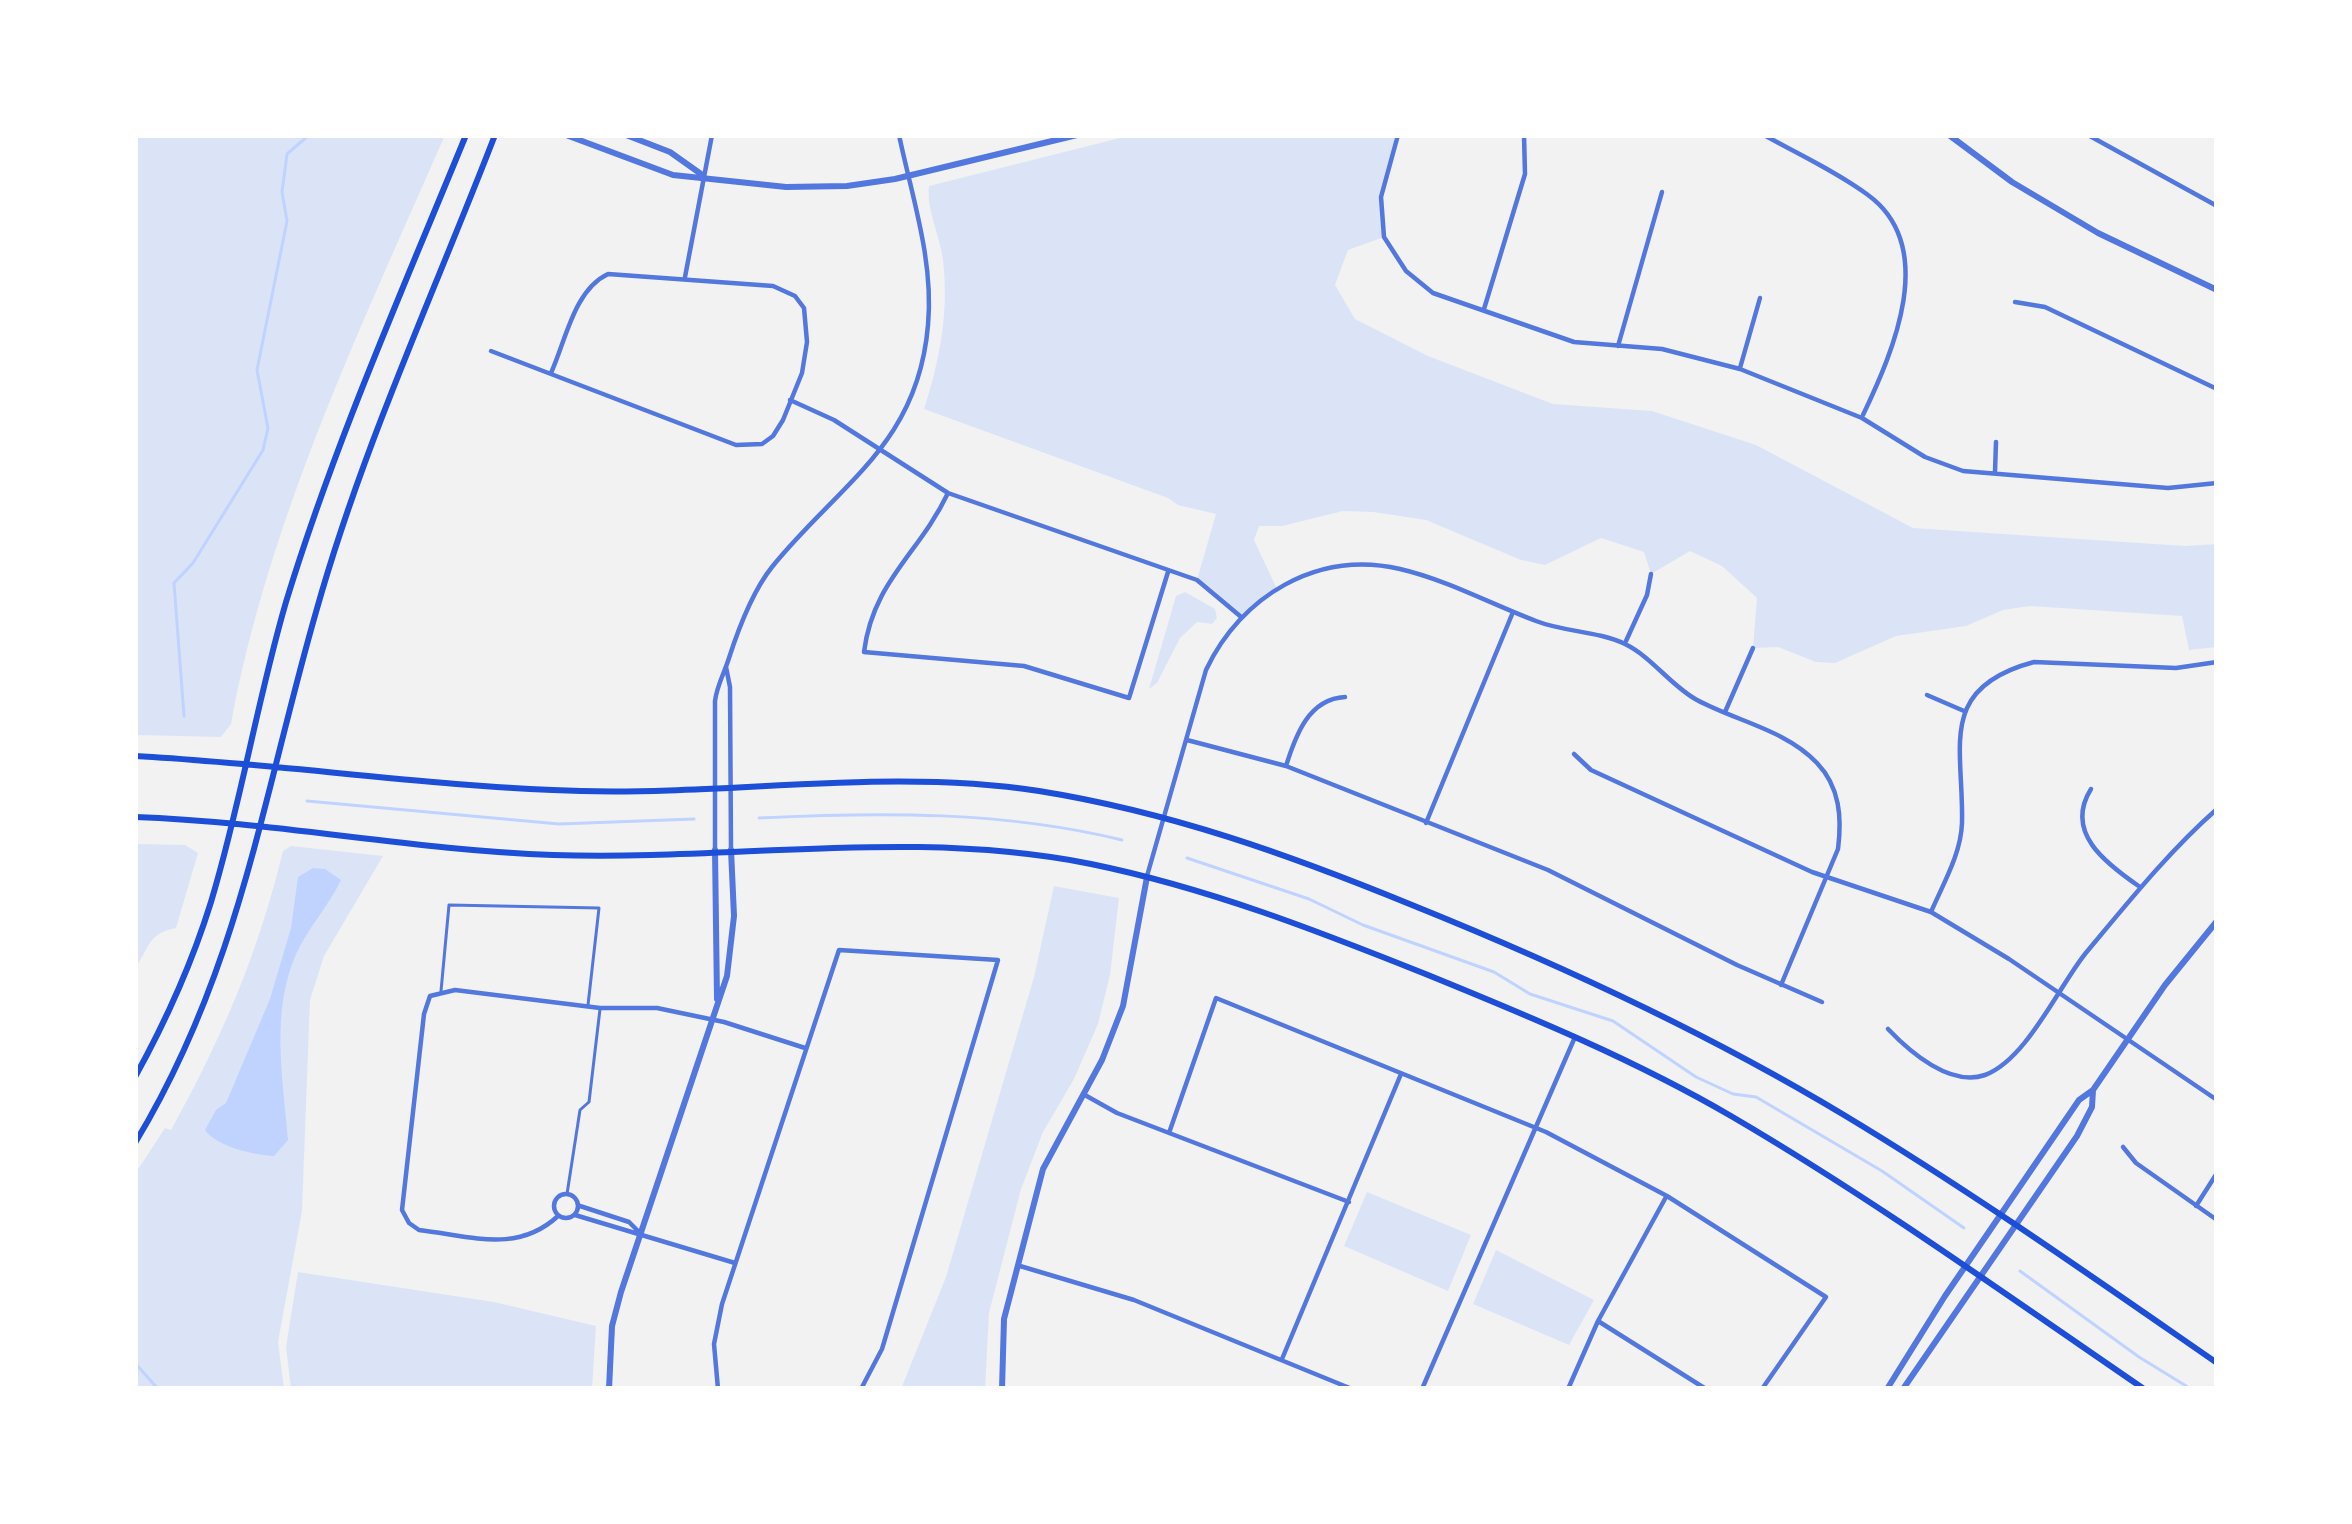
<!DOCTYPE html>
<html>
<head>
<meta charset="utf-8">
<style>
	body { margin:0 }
	#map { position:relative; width:2352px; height:1524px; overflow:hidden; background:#f2f2f2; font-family:Barlow,sans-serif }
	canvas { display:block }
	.frame { position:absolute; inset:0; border:138px solid #fff; pointer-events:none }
</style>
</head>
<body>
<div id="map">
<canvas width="2352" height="1524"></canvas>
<div class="frame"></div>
</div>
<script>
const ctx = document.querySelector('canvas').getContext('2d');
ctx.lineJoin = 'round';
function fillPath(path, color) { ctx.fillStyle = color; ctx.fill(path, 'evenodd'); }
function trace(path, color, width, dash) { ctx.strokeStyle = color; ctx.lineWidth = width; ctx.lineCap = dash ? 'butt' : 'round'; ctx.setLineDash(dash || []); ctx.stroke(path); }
const green = new Path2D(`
	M135,135H445C362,325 269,518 231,724L221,737L135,735Z
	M1132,135H1398L1381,198L1384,237L1348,250L1335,285L1355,319L1428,356L1553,404L1652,411L1756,445L1913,528L2185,546L2217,544V647L2189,650L2182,616L2030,606L2003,610L1966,626L1896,636L1835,663L1816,662L1778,647L1753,648L1757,598L1722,566L1690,551L1651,574L1644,552L1601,538L1545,565L1521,560L1426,520L1373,512L1343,511L1282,526H1259L1254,540L1277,589L1240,616L1197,580L1216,514L1178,505L1168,498L924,409C940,359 949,312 943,260C940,236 926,209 929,186Z
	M1185,592L1215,609L1217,618L1212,624L1197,622L1180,638L1157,683L1149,689L1176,596Z
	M135,844L185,845L198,853L176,928C147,934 151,946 135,968Z
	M291,846L383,856L324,956L310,1000L302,1211L278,1342L284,1389H135V1174L165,1128L171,1130C222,1038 258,954 283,851Z
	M1054,886L1119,898L1110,975L1098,1024L1074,1079L1043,1132L1021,1189L989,1313L985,1389H901L946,1277L1034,977Z
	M1367,1192L1471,1235L1448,1291L1344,1246Z
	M1496,1250L1594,1300L1569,1345L1473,1304Z
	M298,1272L494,1302L596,1326L592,1389H291L286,1347Z`);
const water = new Path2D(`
	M313,868L325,869L341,880C329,905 309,927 297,952C270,1011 283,1078 288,1140L274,1156C253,1155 216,1146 205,1130L216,1110L226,1103L270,999L291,928L298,877Z`);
const stream = new Path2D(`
	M184,716L174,583L193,563L263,450L268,428L257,370L287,221L282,192L287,154L309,135
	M307,801L559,824L694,819
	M759,818C881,812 1004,811 1122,840
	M1187,858L1309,899L1363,925L1494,972L1530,994L1613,1021L1696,1077L1733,1094L1756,1097L1882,1171L1964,1228
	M2020,1271L2139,1357L2191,1389
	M135,1363L158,1389`);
const service = new Path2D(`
	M441,991L449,905L599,908L588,1005
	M567,1194L580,1110L589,1102L600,1009`);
const minor = new Path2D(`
	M1398,135L1381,197L1384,237L1406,271L1433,293L1574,342L1662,349L1740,369L1862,418L1925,457L1963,471L2168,488L2217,483
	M1764,135C1798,154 1837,172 1868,195C1939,247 1893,352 1863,415
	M2088,135L2217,206
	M685,277L712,135
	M2015,302L2045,307L2217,389
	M1484,309L1525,174L1524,135
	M1618,346L1662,192
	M491,351L736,445L762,444L773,436L783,420L802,373L807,342L804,308L795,296L773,286L608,274C574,290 566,340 551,373
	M1740,368L1760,298
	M790,400L834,420L948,493L1197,580L1240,616
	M1995,472L1996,442
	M948,493C919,554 873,581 864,652L1024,666L1129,698L1168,572
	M1626,641L1647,595L1651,574
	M726,667L730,687L731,850
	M1927,695L1964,711
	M1725,712L1753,648
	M1187,740L1286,766L1548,870L1737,965L1822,1002
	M1574,754L1591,770L1812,872L1931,912L2009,959L2217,1100
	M1286,766C1296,734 1309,699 1345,697
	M2091,789C2064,832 2105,863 2140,887
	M1426,823L1513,612
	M715,850V701C717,685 724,674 729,658C739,627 752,592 772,567C839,484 918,445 928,325C934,261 912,197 899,135
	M1147,876L1206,670C1241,596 1317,550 1400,569C1447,580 1491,604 1536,621C1564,632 1598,631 1625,644C1652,657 1671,686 1697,700C1736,721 1786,730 1817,763C1840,787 1842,818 1838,849L1781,985
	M1931,912C1943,884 1961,854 1962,823C1964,748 1936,688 2034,662L2176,668L2217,662
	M1888,1029C1910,1052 1950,1087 1985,1075C2026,1060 2058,988 2085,954C2126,905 2169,851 2217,809
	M1083,1094L1117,1113L1349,1202
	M1169,1133L1216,998L1546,1132L1667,1196L1826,1297L1762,1389
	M2123,1147L2136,1163L2217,1220
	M554 1206a12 12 0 1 1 24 0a12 12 0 1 1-24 0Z
	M580,1206L629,1222L640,1233
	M2196,1206L2217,1173
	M575,1215L735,1263
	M558,1216C517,1254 471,1236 419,1230L409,1223L402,1210L424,1014L430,996L455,990L600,1008H657L724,1022L805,1048
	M1020,1266L1134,1300L1352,1389
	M1598,1321L1706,1389
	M1282,1359L1401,1074
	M718,1389L714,1344L722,1304L839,950L998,960L882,1349L861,1389
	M1422,1389L1575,1037
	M1568,1389L1598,1321L1666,1197`);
const tertiary = new Path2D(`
	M566,135L673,175L786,187L847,186L895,179L1077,135
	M626,135L670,152L701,174
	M1949,135L2012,182L2098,233L2217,290
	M715,850L717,999
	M609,1389L612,1326L621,1292L727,976L734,916L731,850
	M1002,1389L1004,1319L1043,1169L1102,1060L1123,1006L1147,877
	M1887,1389L1945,1296L2079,1100L2093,1090L2165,985L2217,921
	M1903,1389L2077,1136L2092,1107L2093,1090`);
const secondary = new Path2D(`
	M135,756C284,764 432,787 581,791C734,795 887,768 1039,791C1170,812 1290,855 1412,905C1561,965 1706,1032 1844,1115C1972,1192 2094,1278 2217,1363
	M135,817C275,822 413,850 553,855C734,861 911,828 1091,864C1208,888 1318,931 1428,975C1531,1017 1635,1060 1731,1116C1873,1199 2008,1296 2144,1389
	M135,1077C166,1021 192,963 211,902C241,803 257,701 286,602C335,442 403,289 466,135
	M135,1143C239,971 262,800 316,612C362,448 434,293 495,135`);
fillPath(green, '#dbe4f7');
fillPath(water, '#bfd3fe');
trace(stream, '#bfd3fe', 3);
trace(service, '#5277de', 3);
trace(minor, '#5277de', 4.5);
trace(tertiary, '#5277de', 6);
trace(secondary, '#1d4ed8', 6);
</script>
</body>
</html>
